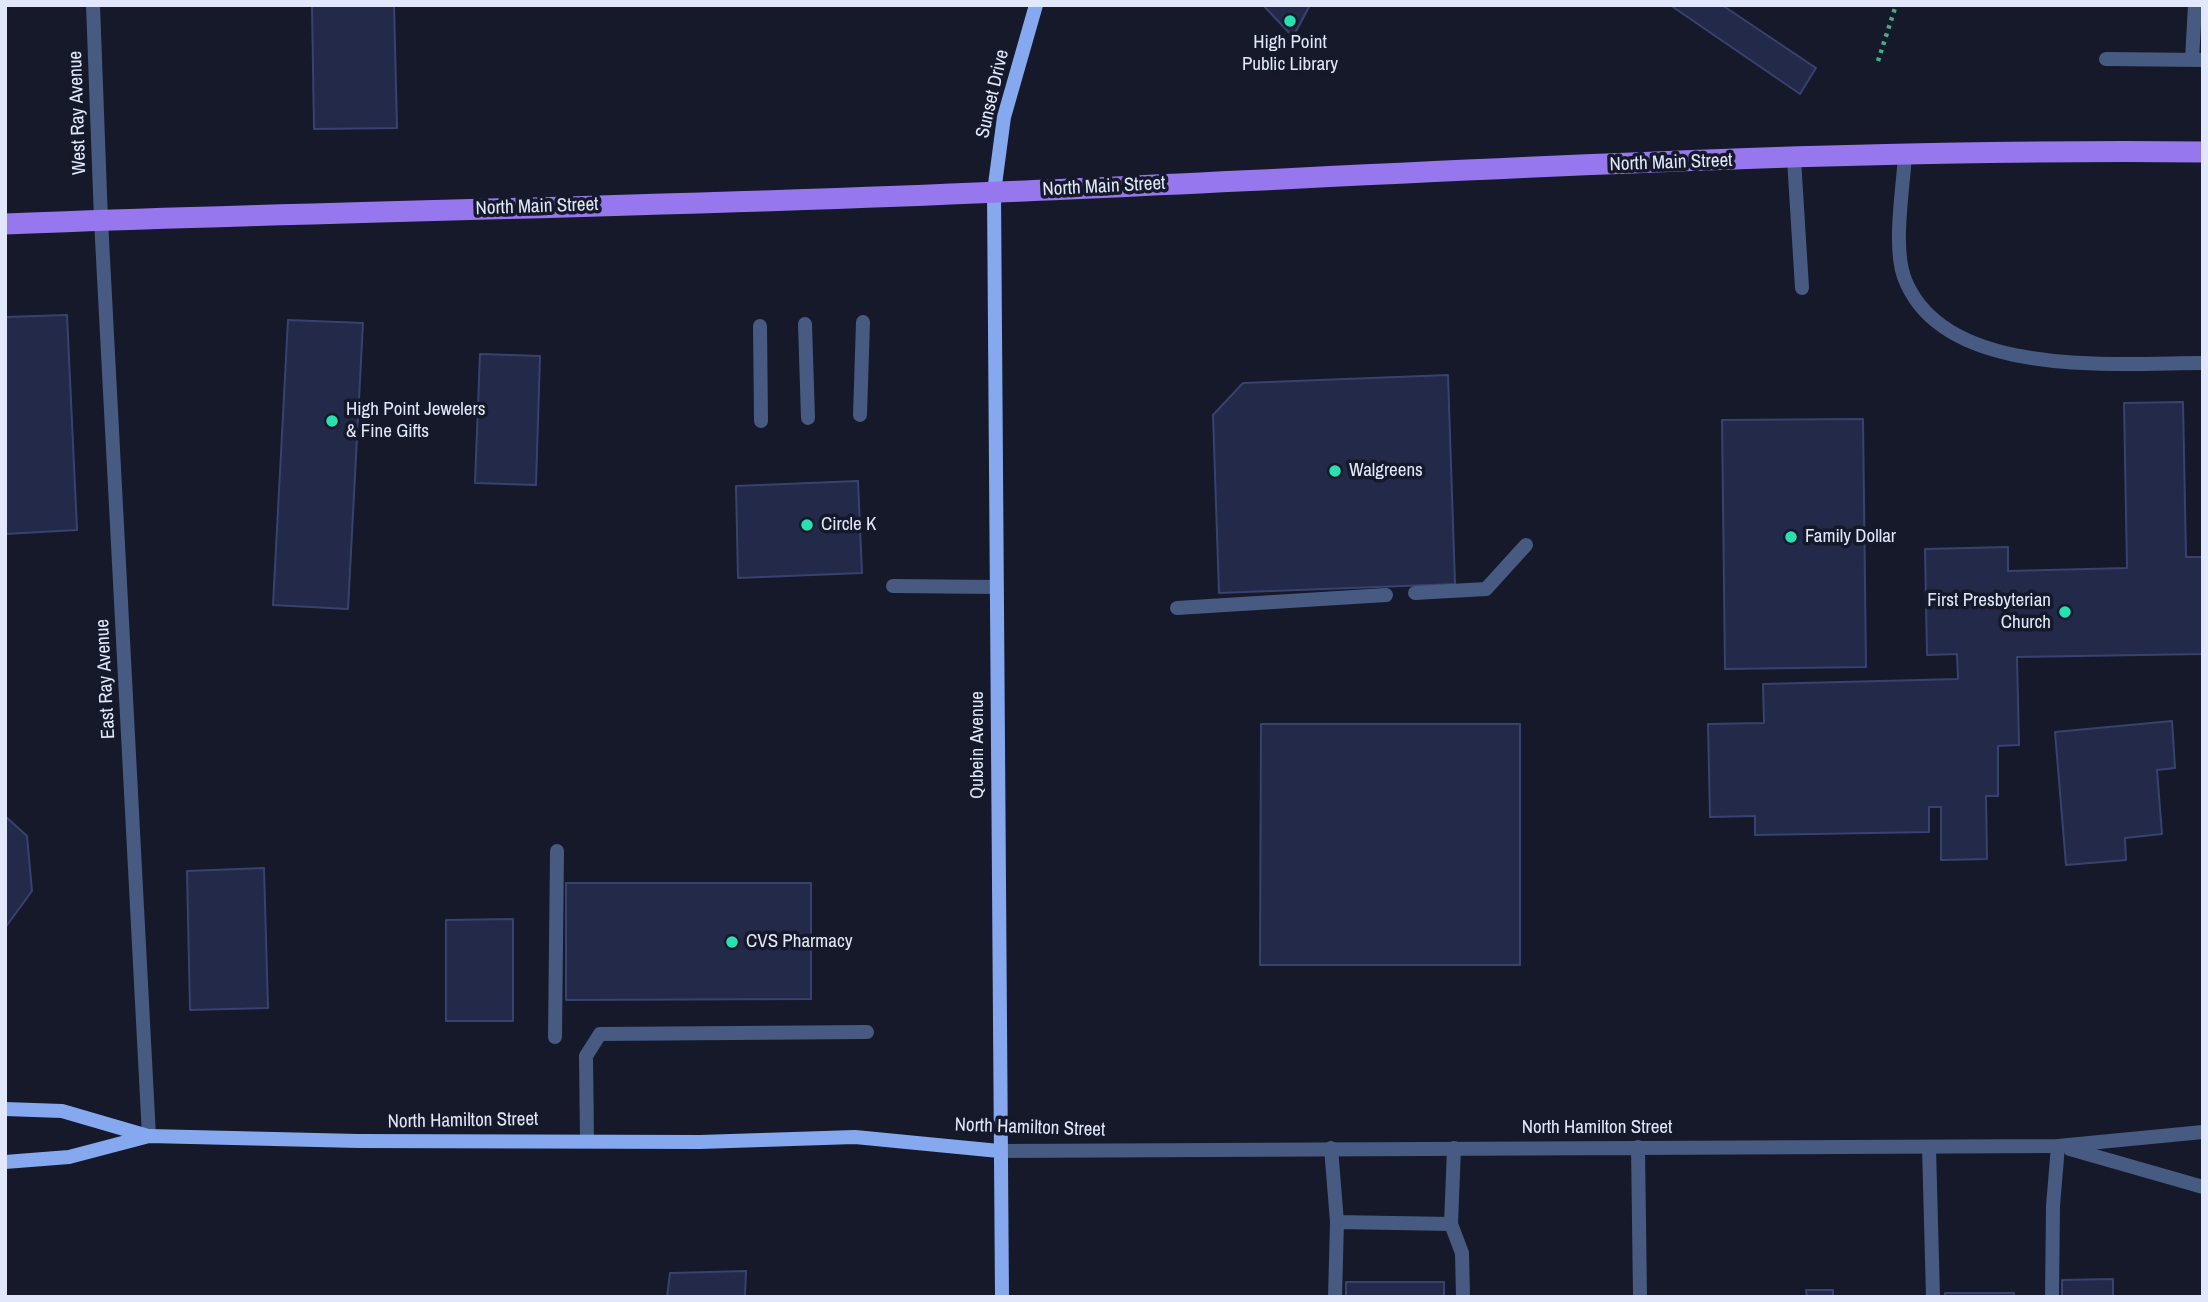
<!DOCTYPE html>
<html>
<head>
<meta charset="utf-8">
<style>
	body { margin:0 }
	#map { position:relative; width:2208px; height:1302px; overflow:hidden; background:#151929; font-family:"Archivo Narrow",sans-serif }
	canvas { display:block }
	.frame { position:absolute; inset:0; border:7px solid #e1e8fb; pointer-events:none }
</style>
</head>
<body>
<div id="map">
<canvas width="2208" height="1302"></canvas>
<div class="frame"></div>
</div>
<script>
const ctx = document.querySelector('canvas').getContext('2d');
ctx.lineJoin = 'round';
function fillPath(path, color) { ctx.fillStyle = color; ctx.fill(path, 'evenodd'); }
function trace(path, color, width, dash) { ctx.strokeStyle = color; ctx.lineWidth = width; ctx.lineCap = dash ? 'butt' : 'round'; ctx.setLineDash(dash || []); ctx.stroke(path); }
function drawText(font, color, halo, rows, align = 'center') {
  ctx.font = font + ' "Archivo Narrow",sans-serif'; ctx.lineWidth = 7; ctx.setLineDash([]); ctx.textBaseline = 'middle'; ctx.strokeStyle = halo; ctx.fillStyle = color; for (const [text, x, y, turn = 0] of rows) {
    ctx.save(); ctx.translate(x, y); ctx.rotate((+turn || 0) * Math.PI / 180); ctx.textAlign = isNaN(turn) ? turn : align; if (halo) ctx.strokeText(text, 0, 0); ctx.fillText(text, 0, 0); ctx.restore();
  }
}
const building = new Path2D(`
	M312,5H394L397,128L314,129Z
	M1263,5H1310L1293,37Z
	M1670,5H1722L1816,68L1800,94Z
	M67,315L77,530L5,534V317Z
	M288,320L363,323L348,609L273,605Z
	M480,354L540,356L536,485L475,483Z
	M1448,375L1455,584L1219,593L1213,415L1243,383Z
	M2183,402L2186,557H2203V654L2017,657L2019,745L1998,746V796H1986L1987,859L1941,860V807H1929V832L1755,835V816L1710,817L1708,724L1764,723L1763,684L1958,679L1957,654L1927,655L1925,549L2008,547V571L2127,568L2124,403Z
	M1863,419L1866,667L1725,669L1722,420Z
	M858,481L862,573L738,578L736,486Z
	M2172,721L2175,768L2157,770L2162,834L2125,838L2126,860L2066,865L2055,732Z
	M1261,724H1520V965H1260Z
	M5,816L27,836L32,891L5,928Z
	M264,868L268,1008L190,1010L187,871Z
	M566,883H811V999L566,1000Z
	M513,919V1021H446V920Z
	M746,1271L745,1296L768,1297H667L670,1273Z
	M2113,1279V1297H2062V1280Z
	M1346,1282H1444V1297H1346Z
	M1806,1290H1833V1297H1807Z
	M1945,1293H2014V1297H1945Z`);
const path = new Path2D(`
	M1878,61L1896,5`);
const lane = new Path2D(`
	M2106,59L2203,60
	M2192,60L2195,5
	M1905,155C1903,189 1893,246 1904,277C1942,380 2116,363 2203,363
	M1794,159L1802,288
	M805,324L808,418
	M760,326L761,421
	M860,415L863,322
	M893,586L996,587
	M1415,593L1486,589L1526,545
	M1177,608L1386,595
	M555,1037L557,851
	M587,1140L586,1056L600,1034L867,1032
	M1929,1147L1933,1297
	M1331,1148L1337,1222L1451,1224L1454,1148
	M1451,1224L1462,1253L1463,1297
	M1335,1297L1337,1222
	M2052,1297L2053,1206L2058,1146`);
const street = new Path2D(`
	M93,5L101,220L149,1136
	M1638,1147L1640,1297
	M2070,1149L2203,1187
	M999,1151L2058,1146L2203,1132`);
const secondary = new Path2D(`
	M5,1109L62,1111L148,1136
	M5,1162L69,1157L149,1136L358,1141L700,1142L855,1137L999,1151
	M1002,1297L994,192L1004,117L1036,5`);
const primary = new Path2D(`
	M5,224C336,211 668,207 999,192C1400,175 1801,148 2203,152`);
const markers = [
	[1290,21,7,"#26e2b1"],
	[332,421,7,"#26e2b1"],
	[1335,471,7,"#26e2b1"],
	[807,525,7,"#26e2b1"],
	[1791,537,7,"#26e2b1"],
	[2065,612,7,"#26e2b1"],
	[732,942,7,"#26e2b1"]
];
const poiNames = [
	["High Point",1290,43,"center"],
	["Public Library",1290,65,"center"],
	["High Point Jewelers",346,410],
	["& Fine Gifts",346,432],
	["Walgreens",1349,471],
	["Circle K",821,525],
	["Family Dollar",1805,537],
	["First Presbyterian",2051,601,"right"],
	["Church",2051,623,"right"],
	["CVS Pharmacy",746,942]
];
const streetNames = [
	["Sunset Drive",993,94,-77],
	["West Ray Avenue",78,113,-92],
	["North Main Street",1671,163,-2],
	["North Main Street",1104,187,-3],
	["North Main Street",537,207,-2],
	["East Ray Avenue",106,679,-93],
	["Qubein Avenue",978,745,-90],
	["North Hamilton Street",463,1121,-1],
	["North Hamilton Street",1030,1128,2],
	["North Hamilton Street",1597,1128]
];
fillPath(building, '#232948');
trace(building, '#384271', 2);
trace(path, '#42af81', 4.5, [3.5, 5]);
trace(lane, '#465a82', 14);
trace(street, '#465a82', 14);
trace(secondary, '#85a8ef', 14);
trace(primary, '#9677ed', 21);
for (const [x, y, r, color] of markers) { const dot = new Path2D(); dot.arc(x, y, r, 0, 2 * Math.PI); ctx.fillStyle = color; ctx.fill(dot); trace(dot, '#151929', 2.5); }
drawText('19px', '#e1e8fb', '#151929', poiNames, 'left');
drawText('19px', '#e1e8fb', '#151929', streetNames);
</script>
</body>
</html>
